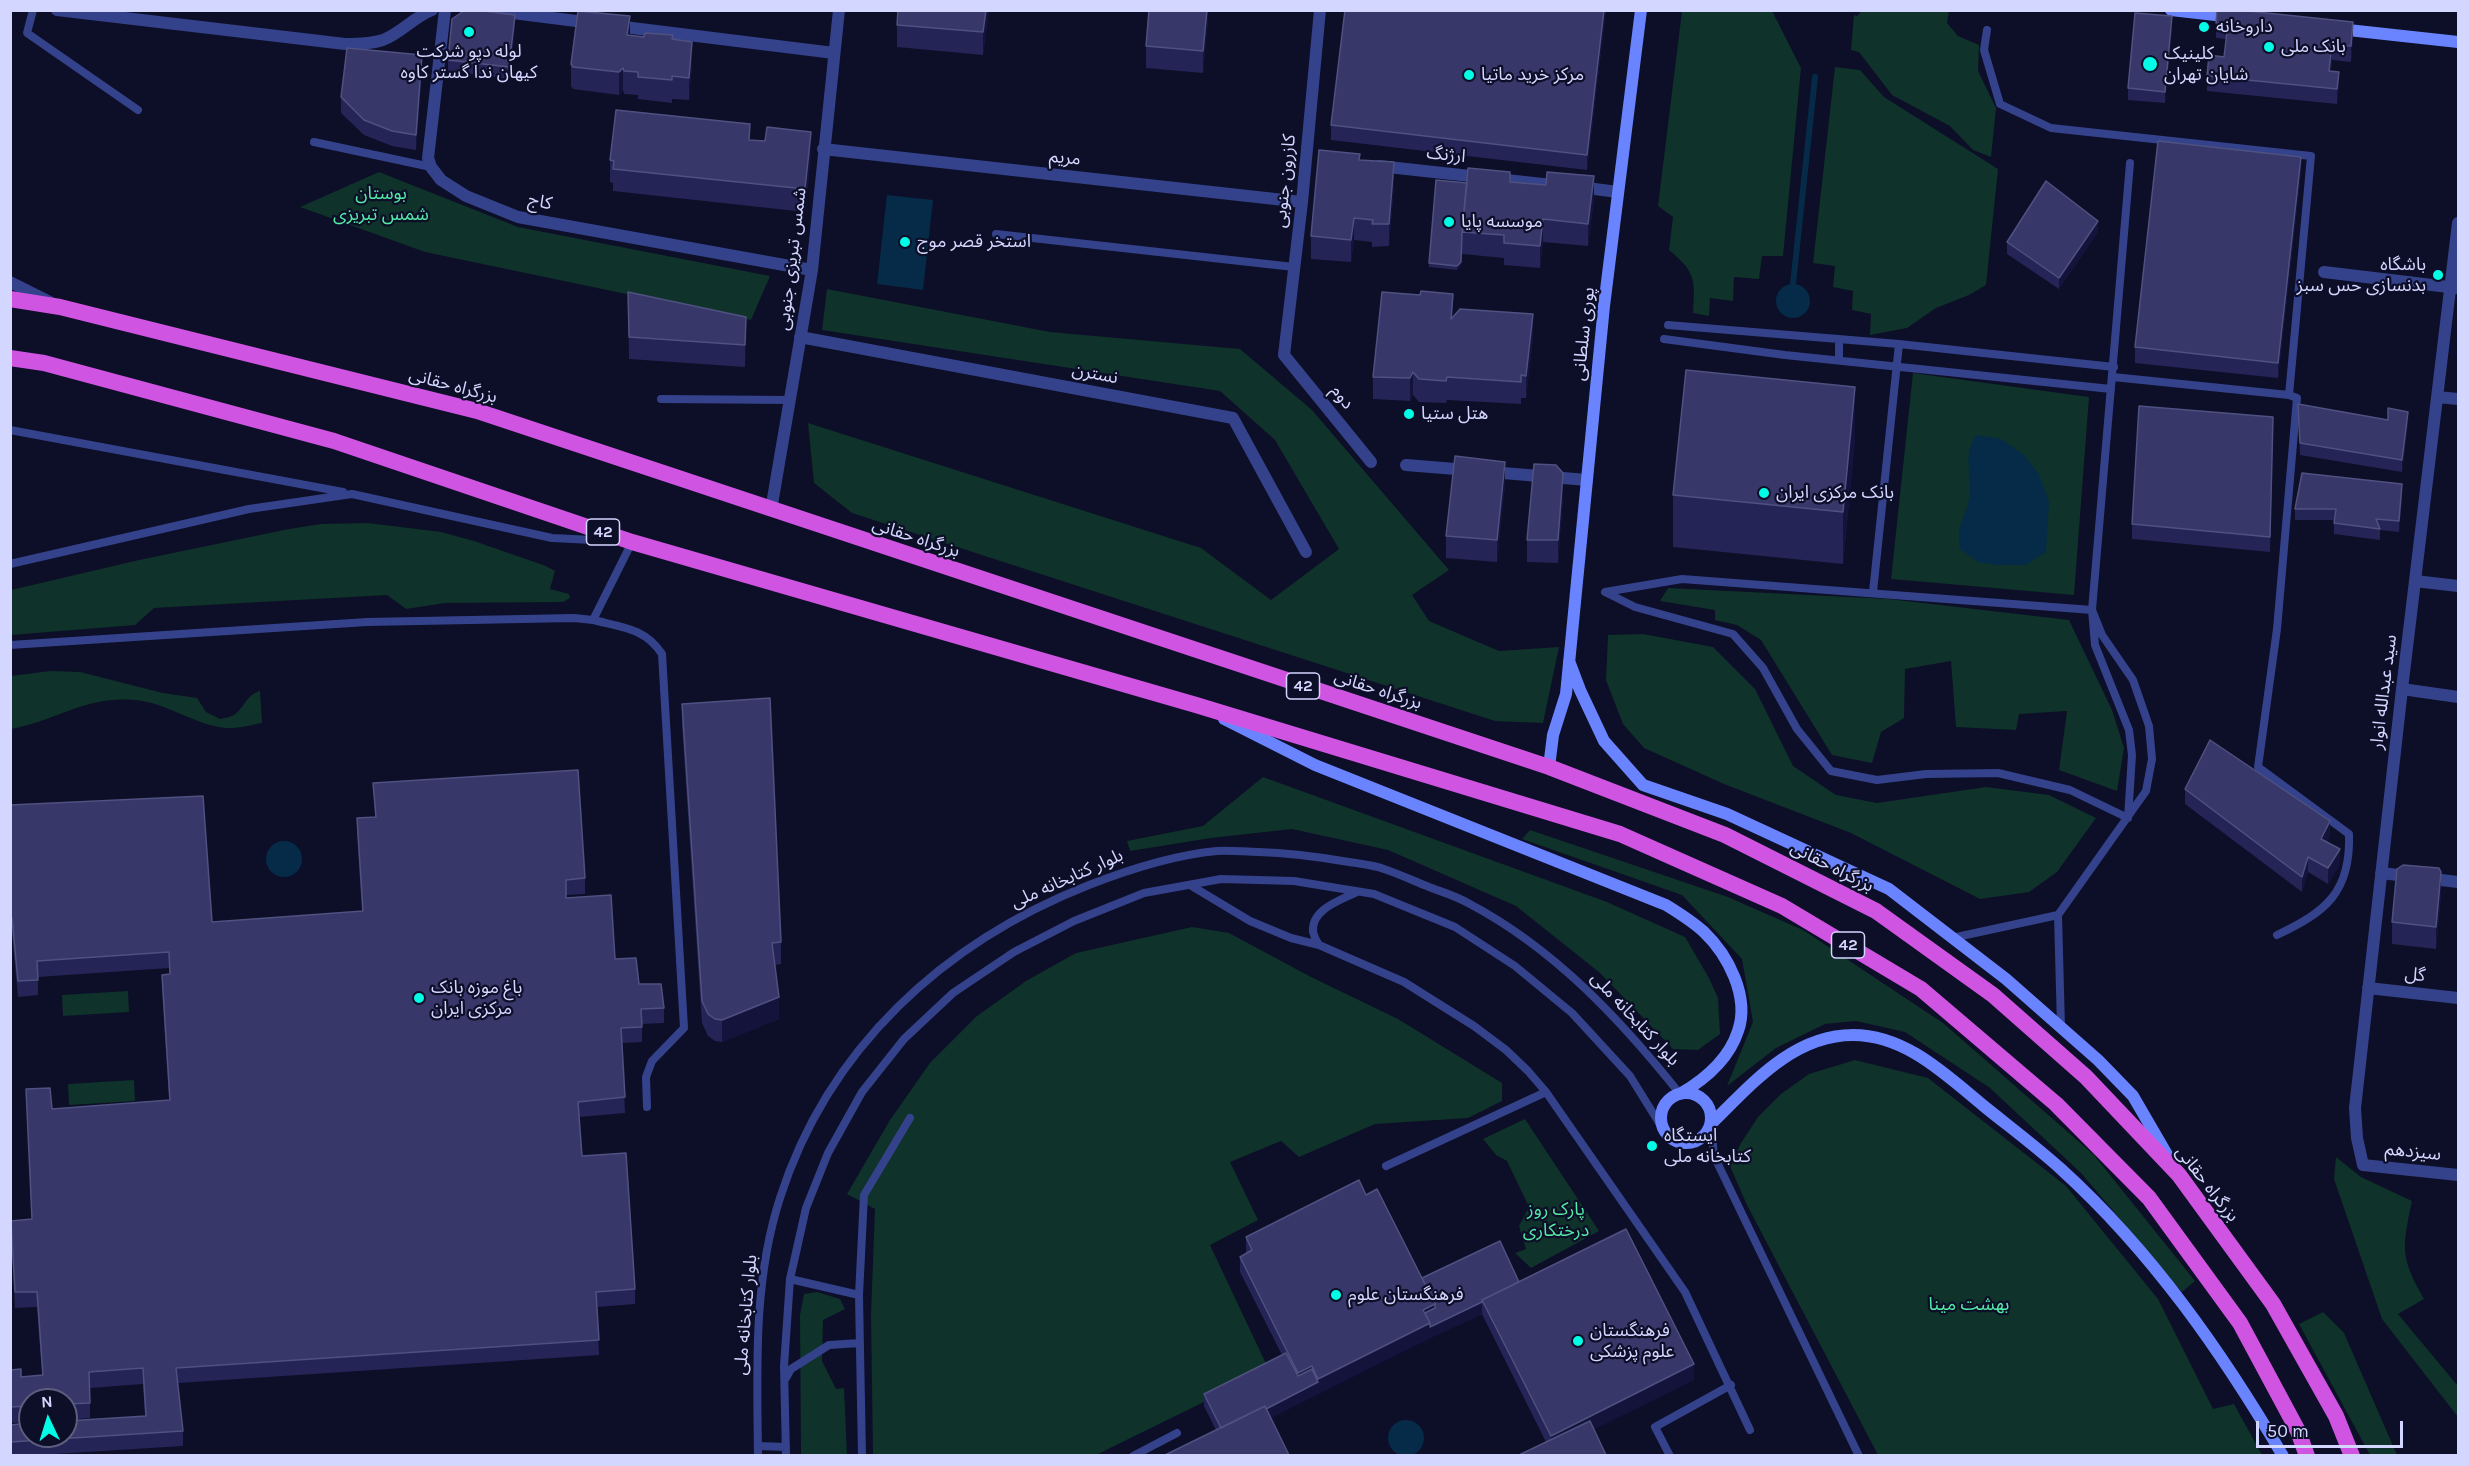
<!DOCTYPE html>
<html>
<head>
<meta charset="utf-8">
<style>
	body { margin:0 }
	#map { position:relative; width:2469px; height:1466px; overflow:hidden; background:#0d0e27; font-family:Karla,sans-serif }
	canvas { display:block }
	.frame { position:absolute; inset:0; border:12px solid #d3d7ff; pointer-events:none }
	.north { position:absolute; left:18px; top:1388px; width:60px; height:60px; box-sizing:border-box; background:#0d0e27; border:2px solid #5c5e7d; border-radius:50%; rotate:356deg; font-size:16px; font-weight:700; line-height:24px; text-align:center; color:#d3d7ff }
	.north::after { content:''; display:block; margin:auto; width:21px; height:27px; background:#00fee6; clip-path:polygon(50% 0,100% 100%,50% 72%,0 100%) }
	.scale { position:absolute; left:2256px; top:1421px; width:147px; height:27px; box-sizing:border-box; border:3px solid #d3d7ff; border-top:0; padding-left:8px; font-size:18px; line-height:21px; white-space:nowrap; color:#d3d7ff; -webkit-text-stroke:4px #0d0e27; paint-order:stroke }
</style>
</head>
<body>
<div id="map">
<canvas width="2469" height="1466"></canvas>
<div class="frame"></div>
<div class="north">N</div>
<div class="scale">50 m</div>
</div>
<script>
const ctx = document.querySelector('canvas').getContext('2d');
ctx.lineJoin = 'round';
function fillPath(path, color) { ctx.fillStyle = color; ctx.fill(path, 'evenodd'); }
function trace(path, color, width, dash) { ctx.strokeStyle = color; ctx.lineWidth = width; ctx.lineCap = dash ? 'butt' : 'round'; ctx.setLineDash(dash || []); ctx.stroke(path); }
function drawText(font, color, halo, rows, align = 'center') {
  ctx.font = font + ' Karla,"Noto Sans Arabic",sans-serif'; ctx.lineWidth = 4.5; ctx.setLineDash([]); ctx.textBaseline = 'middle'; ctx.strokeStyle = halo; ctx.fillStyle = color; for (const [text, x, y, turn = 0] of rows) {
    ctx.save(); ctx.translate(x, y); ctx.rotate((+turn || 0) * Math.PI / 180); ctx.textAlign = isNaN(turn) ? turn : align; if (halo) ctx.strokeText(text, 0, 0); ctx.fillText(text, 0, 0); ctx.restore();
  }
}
const green = new Path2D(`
	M1682,11H1772L1801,68L1783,256H1762L1759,279L1734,277L1733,301L1710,298L1709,316L1693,313C1695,280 1696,272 1669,250L1673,217L1658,206Z
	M1862,11H1949L1947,23L1958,36L1979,45L1978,71L1996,108L1991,157L1973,150L1950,126L1892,95L1859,52L1851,50L1854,15L1857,16Z
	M1835,67L1860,70L1884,97L1998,169L1986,285L1969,295L1936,308L1907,328L1870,335L1871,314L1852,310L1853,291L1833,287L1835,266L1813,263Z
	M379,172L518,227L770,276L751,320L425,252L300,207Z
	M827,289L1050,332L1240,349L1312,410L1449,570L1412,595L1429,621L1499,651L1559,647L1543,723L1495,721L852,513L814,483L808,423L1201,548L1271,600L1339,549L1275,440L1220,391L822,330Z
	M1913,373L2089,397L2074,595L1891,579Z
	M368,523L441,532L474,541L546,566L555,571L550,589L569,594L570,598L563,602L445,603L406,609L387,595L154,608L135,625L11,635V590L139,560L289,529L321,524Z
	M1668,588L1889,599L2069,620L2112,710L2124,748L2117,791L2059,770L2067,711L2019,714L2016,730L1956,727L1951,661L1905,669L1904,718L1881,732L1872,763L1832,755L1761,640L1737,625L1715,620V610L1660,601Z
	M1643,634L1713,647L1755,689L1793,766L1836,795L1877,803L1986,787L2049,795L2096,818L2057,872L2029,892L1980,899L1851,833L1724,784L1644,748L1623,724L1606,680L1608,635Z
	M50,671L80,672L163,693L197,698L206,712L220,719C224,718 231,717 234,715C245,707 246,695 260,691L262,723C251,725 237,729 226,728C194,725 166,702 134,700C85,696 56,721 11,729V676Z
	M1263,777L1607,902L1685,937L1709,978L1718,998L1720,1034L1698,1050L1673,1049L1600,973L1516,906L1388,850L1292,829L1211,838L1130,851L1127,841L1203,826Z
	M1530,830L1728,897L1803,930L1943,1023L2094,1155L2195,1281L2182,1292L2081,1173L1990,1088L1905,1032L1856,1021L1825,1024L1776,1048L1727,1086L1753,1022L1742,959L1682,895L1522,839Z
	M1192,927L1229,933L1311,977L1398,1019L1502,1083V1101L1468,1118L1375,1124L1299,1157L1281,1141L1230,1162L1258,1220L1210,1245L1269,1370L1096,1455H873L871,1314L875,1209L847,1194L890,1120L930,1063L977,1016L1026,981L1076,953Z
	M128,991L129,1012L63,1016L62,995Z
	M1855,1060L1928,1078L2066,1186L2158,1299L2213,1409L2234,1404L2262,1455H1878L1746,1203L1730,1166L1741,1143L1758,1117L1781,1094L1809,1074Z
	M134,1080L135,1101L69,1105L68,1084Z
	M1525,1119L1599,1231L1531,1268L1515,1253L1526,1249L1519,1226L1529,1207L1507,1161L1496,1155L1483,1139Z
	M2336,1157L2361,1177L2412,1201C2402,1248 2400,1257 2424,1299L2398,1314L2458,1386V1417L2382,1319L2334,1179Z
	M817,1292L840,1299L845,1309L823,1320L822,1361L836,1389L844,1388L847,1455L801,1456L800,1315L804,1294Z
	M2323,1312L2344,1333L2397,1455H2370L2299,1324Z`);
const water = new Path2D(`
	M887,195L933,200L923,290L877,284Z
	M1776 301a17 17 0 1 1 34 0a17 17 0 1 1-34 0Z
	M1976,435L2001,439L2024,455L2039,474L2049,502L2046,552L2025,565H1996L1978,562L1960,549C1955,521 1970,513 1970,490C1971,466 1963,458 1976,435Z
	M266 859a18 18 0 1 1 36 0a18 18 0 1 1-36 0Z
	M1388 1438a18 18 0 1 1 36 0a18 18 0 1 1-36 0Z`);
const stream = new Path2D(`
	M1793,284L1815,77`);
const service = new Path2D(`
	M33,10L27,33L138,110
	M1987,30L1984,50L2000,104L2051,128L2311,156L2289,395
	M314,142L431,167
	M996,234L1294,267
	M1668,325L1899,344L2114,367
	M1664,339L1785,355L2111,389
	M1839,360V339
	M2113,377L2289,395L2297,398L2277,629L2258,767L2349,834C2351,892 2326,912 2277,935
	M661,399L790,400
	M10,430L343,492
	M10,564L249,509L352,494L552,538L613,541
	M1682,579L2092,610L2095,645L2129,730L2132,755L2128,818L2070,790L1998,773L1926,774L1877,780L1831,771L1797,729L1763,668L1733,634L1635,607L1605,592Z
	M1873,592L1899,344
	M593,620C621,627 645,628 662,654L684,1028L652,1061L646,1077L647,1107
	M10,645L367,622L574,618L593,620L632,542
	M1190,885L1250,921L1291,938L1319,945L1404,982L1474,1026L1506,1050L1528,1071L1546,1092L1685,1292L1750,1430
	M1952,938L2058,915
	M1319,945C1317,942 1314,936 1313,932C1311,909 1341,900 1357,892
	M2061,1027L2058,915L2146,791L2152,759L2149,726L2133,680L2102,635L2092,610L2130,163
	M1711,1124L1714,1156L1859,1456
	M1386,1166L1546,1092
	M790,1279L859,1295L862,1456
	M859,1295L864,1195L910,1118
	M786,1378L791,1369L829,1345L860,1343
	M758,1446L786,1447
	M758,1456C757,1370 753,1281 780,1198C828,1048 944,942 1089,885C1130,869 1173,855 1217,851C1231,850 1245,852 1259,852C1290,853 1319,857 1349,862C1361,864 1373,865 1384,869C1399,874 1414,881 1429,887C1442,892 1456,896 1468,903C1554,948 1621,1020 1680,1094
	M786,1456L784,1366L790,1279L806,1208L828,1153L862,1092L904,1039L953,993L1014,952L1074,921L1144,893L1221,879L1294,881L1374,894L1455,927L1515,966L1572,1013L1630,1076L1666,1134
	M1133,1456L1177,1433
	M1670,1456L1655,1427L1731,1385`);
const minor = new Path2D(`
	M57,10L345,44C358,44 371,44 383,40C401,33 414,17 432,10
	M445,10L428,158L431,167L441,180L466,196L518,217L812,270
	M489,10L592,23
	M1320,10L1302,202L1284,355L1371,462
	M616,26L834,53
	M823,149L1302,202
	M1379,166L1561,186
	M1579,187L1618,192
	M2458,223L2402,689L2355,1108L2357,1138L2363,1165L2458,1175
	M2324,272L2457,288
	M10,282L50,302
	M800,337L1233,418L1306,552
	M2437,397L2458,399
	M1406,465L1468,470
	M1491,472L1587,480
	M771,510L812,270L839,10
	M2415,581L2458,586
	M2402,689L2458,697
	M2381,873L2458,882
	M2368,988L2458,998`);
const secondary = new Path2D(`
	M2171,10L2233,17
	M2339,29L2458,42
	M1569,661L1580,690L1604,741L1643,785L1727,814L1889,889L2006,979L2098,1060L2133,1096L2169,1158
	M1224,719L1315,765L1666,905C1679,913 1692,921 1704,932C1728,955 1750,997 1738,1031C1729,1059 1704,1080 1680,1094
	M1549,767L1553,735L1566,694L1604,306L1641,10
	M1661 1118a25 25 0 1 1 50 0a25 25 0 1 1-50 0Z
	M1711,1124C1750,1086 1792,1035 1853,1035C1906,1035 1946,1075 1985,1107C2011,1128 2038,1148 2062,1170C2152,1252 2222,1352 2283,1456`);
const trunk = new Path2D(`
	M10,299L60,307L477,411L1549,767L1725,835L1876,911L1993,995L2086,1077L2179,1175L2273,1304L2336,1416L2352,1456
	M10,358L44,363L334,441L632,542L1196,705L1620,834L1782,906L1921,989L2056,1104L2149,1198L2240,1323L2298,1431L2307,1456`);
const wall = new Path2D(`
	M989,10L983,55L897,47V25Z
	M1208,10V20L1203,73L1146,68V46Z
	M1345,10H1606L1587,170L1331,140V125Z
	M2216,23L2353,37L2351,62L2332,60L2331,71L2339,87L2337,104L2207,91V76L2224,57L2226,39L2216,38Z
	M515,26L509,79L448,71V60Z
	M2172,27L2165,103L2128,100V88Z
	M630,35L673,39L692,64L689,100L672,99V103L638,99V95L624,94L623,90L619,95L573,89L571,86V64Z
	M422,70L416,150L392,146L364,135L341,113V97Z
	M750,140L811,154L805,212L613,191V183L610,182V160Z
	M1360,160L1394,184L1389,246L1372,247V242L1354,240L1351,262L1311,259V236Z
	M2301,172L2278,378L2135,363V347Z
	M1510,182L1594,199L1588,246L1543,242L1540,268L1504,265V258L1462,254L1461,266L1457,270L1429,267V263L1467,183Z
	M2098,232L2059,289L2007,254V242Z
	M628,292L746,339L745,367L629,359Z
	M1453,316L1533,337L1526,398H1521V404L1447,400L1446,403L1419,402L1413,395L1410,401L1373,399V377Z
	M2298,404L2408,423L2402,472L2300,455Z
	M2273,433L2270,552L2132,539V524Z
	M1855,439L1843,564L1673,547V495Z
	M1505,484L1497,562L1446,558V536Z
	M1563,496L1558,563L1527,562V540Z
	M2402,496L2399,532L2380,530V540L2334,534V520H2295V509Z
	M682,704L781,942V964L775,965L779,1019L722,1042L715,1041L708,1036L702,1023L682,726Z
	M373,783L585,878V894L566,895V898L615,959L639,984L664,1008V1023L642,1024V1042L622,1043L625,1113L579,1117L582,1156L635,1289V1304L597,1307L599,1355L178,1383L183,1431V1446L39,1455H10V1425L145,1416L143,1384L90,1388V1418L66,1420V1400H30V1422L10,1423V1370L21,1377L42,1375L37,1307L15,1308L11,1236V1221L32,1219L26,1089L52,1109L169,1100L162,990V975L169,974V968L38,977V995L18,997L12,934H10V805L212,922L362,912L357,834V818L375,817Z
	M2185,789L2330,836L2327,842L2340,864L2328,884L2308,872L2302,892L2185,804Z
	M2441,894L2436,949L2392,944V922Z
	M1366,1195L1422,1278L1519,1282L1694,1380L1546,1442L1482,1314L1430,1338L1270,1418L1216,1430L1204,1406V1394L1282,1355L1240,1272V1257L1246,1253V1237Z`);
const shadedWall = new Path2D(`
	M986,10H989L983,55V32Z
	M1207,10H1208V20L1203,73V51Z
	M1604,10H1606L1587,170V155Z
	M515,15V26L509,79V67Z
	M630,16V38L627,35Z
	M2172,16V27L2165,103V92Z
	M2353,22V37L2351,62V46Z
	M692,42V64L689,100V78Z
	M2332,45V60L2329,86V71Z
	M422,55V70L416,150V135Z
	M623,68V90L619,95V72Z
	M2339,72V87L2337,104V89Z
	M811,132V154L805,212V189Z
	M2301,157V172L2278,378V363Z
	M1394,162V184L1389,246V224Z
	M1594,176V199L1588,246V224Z
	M1354,218V240L1351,262V240Z
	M1543,219V242L1540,268V246Z
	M2098,221V232L2059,289V278Z
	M1462,254L1461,266L1457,270V266Z
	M1453,294V316L1451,319Z
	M1533,314V337L1526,398V376Z
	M746,317V339L745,367V345Z
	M1413,372V395L1410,401V378Z
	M1855,387V439L1843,564V512Z
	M2408,412V423L2402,472V460Z
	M1505,462V484L1497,562V540Z
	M1563,473V496L1558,563V540Z
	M2402,484V496L2399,532V521Z
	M2330,821V836L2321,854V839Z
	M2340,849V864L2328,884V868Z
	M2308,857V872L2302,892V877Z
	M2441,872V894L2436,949V927Z
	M779,997V1019L722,1042V1020Z
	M1482,1302V1314L1430,1338L1222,1443V1431L1318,1382V1379L1430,1323Z
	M1435,1304V1319L1428,1323L1423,1310Z
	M1694,1364V1380L1551,1451V1436Z
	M1312,1366V1381L1298,1388V1373Z`);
const building = new Path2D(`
	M465,10H476L515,15L509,67L448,60L452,19Z
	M898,10H986L983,32L897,25Z
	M1149,10H1207L1203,51L1146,46Z
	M1345,10H1604L1587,155L1331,125Z
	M2217,10H2238L2353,22L2351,46L2332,45L2329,71L2339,72L2337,89L2207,76L2209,55L2224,57L2228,24L2216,23Z
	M578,11L630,16L627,35L644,37L645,33L673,35L672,39L692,42L689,78L672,76V80L638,77V72L624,71L623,68L619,72L573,67L571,64Z
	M2135,13L2172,16L2165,92L2128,88Z
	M347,48L422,55L416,135L392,131L364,120L341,97Z
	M616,110L750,124L749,140L765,141L767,127L811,132L805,189L613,169L614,161L610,160Z
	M2158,141L2301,157L2278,363L2135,347Z
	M1319,150L1360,154L1359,160L1394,162L1389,224H1372L1373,220L1354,218L1351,240L1311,236Z
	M1468,168L1510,172V182L1546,185L1547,172L1594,176L1588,224L1543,219L1540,246L1504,243V235L1462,232Z
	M1436,180L1467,183L1462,232L1461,262L1457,266L1429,263Z
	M2046,181L2098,221L2059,278L2007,242Z
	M1421,291L1453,294L1451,319L1460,309L1533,314L1526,376L1521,375V382L1447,377L1446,381L1419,379L1413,372L1410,378L1373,377L1382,292L1420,295Z
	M628,292L746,317L745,345L629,337Z
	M1686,370L1855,387L1843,512L1673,495Z
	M2298,404L2388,420V408L2408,412L2402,460L2300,443Z
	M2139,406L2273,417L2270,537L2132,524Z
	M1455,456L1505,462L1497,540L1446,536Z
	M1534,464L1556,465L1563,473L1558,540H1527Z
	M2302,473L2402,484L2399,521L2376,519L2380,529L2334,523L2336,509H2295Z
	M770,698L781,942L772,943L779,997L722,1020L715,1019L708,1014L702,1001L682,704Z
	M2210,740L2330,821L2321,839L2340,849L2328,868L2308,857L2302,877L2185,789Z
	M578,770L585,878L566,880V898L611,895L615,959L636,958L639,984H661L664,1008L641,1009L642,1027L621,1028L625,1097L578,1102L582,1156L626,1153L635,1289L596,1292L599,1340L176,1368L183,1431L10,1442V1425L30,1423V1436H66V1421L146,1416L143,1368L89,1372L90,1403L66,1404V1400H30V1406L10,1407V1370L21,1369V1377L43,1375L37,1292H15L11,1221L32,1219L26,1089L50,1088L52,1109L170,1100L162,975L170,974L169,952L37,961L38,980L18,981L12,918H10V805L203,796L212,922L363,911L357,818L376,817L373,783Z
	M2403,865L2439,868L2441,872L2436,927L2392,922L2397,869Z
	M1359,1180L1366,1195L1377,1189L1435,1304L1423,1310L1430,1323L1318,1379L1312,1366L1298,1373L1240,1257L1252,1250L1246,1237Z
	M1626,1229L1694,1364L1551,1436L1482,1300Z
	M1500,1241L1519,1282L1482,1300V1302L1430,1327V1323L1425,1313L1435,1308V1304L1422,1278Z
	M1286,1353L1298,1376L1312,1369L1318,1382L1266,1409L1265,1406L1221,1428L1204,1394Z
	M1265,1406L1289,1455H1165Z
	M1590,1421L1606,1455H1519Z`);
const markers = [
	[2204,27,6,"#00fee6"],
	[469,32,6,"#00fee6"],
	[2269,47,6,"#00fee6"],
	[2150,64,8,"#00fee6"],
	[1469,75,6,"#00fee6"],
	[1449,222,6,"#00fee6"],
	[905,242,6,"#00fee6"],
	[2438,275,6,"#00fee6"],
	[1409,414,6,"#00fee6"],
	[1764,493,6,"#00fee6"],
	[419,998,6,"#00fee6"],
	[1652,1146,6,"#00fee6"],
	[1336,1295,6,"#00fee6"],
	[1578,1341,6,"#00fee6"]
];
const shields = [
	[603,532,33],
	[1303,686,33],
	[1848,945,33]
];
const shieldNames = [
	["42",603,532],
	["42",1303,686],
	["42",1848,945]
];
const poiNames = [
	["داروخانه",2216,27],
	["بانک ملی",2281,47],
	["لوله دپو شرکت",469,52,"center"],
	["کیهان ندا گستر کاوه",469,73,"center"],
	["کلینیک",2164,54],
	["شایان تهران",2164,75],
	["مرکز خرید ماتیا",1481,75],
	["موسسه پایا",1461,222],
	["استخر قصر موج",917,242],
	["باشگاه",2426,265,"right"],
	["بدنسازی حس سبز",2426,286,"right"],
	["هتل ستیا",1421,414],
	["بانک مرکزی ایران",1776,493],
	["باغ موزه بانک",431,988],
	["مرکزی ایران",431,1009],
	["ایستگاه",1664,1136],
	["کتابخانه ملی",1664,1157],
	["فرهنگستان علوم",1348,1295],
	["فرهنگستان",1590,1331],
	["علوم پزشکی",1590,1352]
];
const streetNames = [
	["ارژنگ",1446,155,6],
	["مریم",1065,158,6],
	["کازرون جنوبی",1285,181,-84],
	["کاج",540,202,11],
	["شمس تبریزی جنوبی",792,259,-83],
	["پوری سلطانی",1584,334,-84],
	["نسترن",1095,374,11],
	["بزرگراه حقانی",453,386,15],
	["دوم",1342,397,51],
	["بزرگراه حقانی",916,538,18],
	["بزرگراه حقانی",1378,690,18],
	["سید عبدالله انوار",2384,692,-83],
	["بزرگراه حقانی",1832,867,27],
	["بلوار کتابخانه ملی",1067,879,-24],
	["گل",2415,975,6],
	["بلوار کتابخانه ملی",1635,1019,47],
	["سیزدهم",2413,1152,6],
	["بزرگراه حقانی",2207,1184,52],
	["بلوار کتابخانه ملی",746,1315,-85]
];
const parkNames = [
	["بوستان",381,194],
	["شمس تبریزی",381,215],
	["پارک روز",1556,1210],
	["درختکاری",1556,1231],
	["بهشت مينا",1969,1305]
];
fillPath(green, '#0f322a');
fillPath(water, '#052b48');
trace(stream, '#052b48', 6);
trace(service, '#34428b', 8);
trace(minor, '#34428b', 12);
trace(secondary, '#6a84ff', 12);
trace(trunk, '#d054e2', 16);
fillPath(wall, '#242457');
fillPath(shadedWall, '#13133c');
fillPath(building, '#373869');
trace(building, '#4f5180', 1.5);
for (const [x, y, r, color] of markers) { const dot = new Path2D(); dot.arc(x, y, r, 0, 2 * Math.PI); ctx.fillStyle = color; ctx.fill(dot); trace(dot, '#0d0e27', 2); }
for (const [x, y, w] of shields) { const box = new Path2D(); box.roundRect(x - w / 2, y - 13, w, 26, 4.5); ctx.fillStyle = '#0d0e27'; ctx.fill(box); trace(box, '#d3d7ff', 1.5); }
drawText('bold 16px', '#d3d7ff', null, shieldNames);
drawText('18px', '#d3d7ff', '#0d0e27', poiNames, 'left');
drawText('18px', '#d3d7ff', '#0d0e27', streetNames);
drawText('18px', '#54eba7', '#0d0e27', parkNames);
</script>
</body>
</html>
